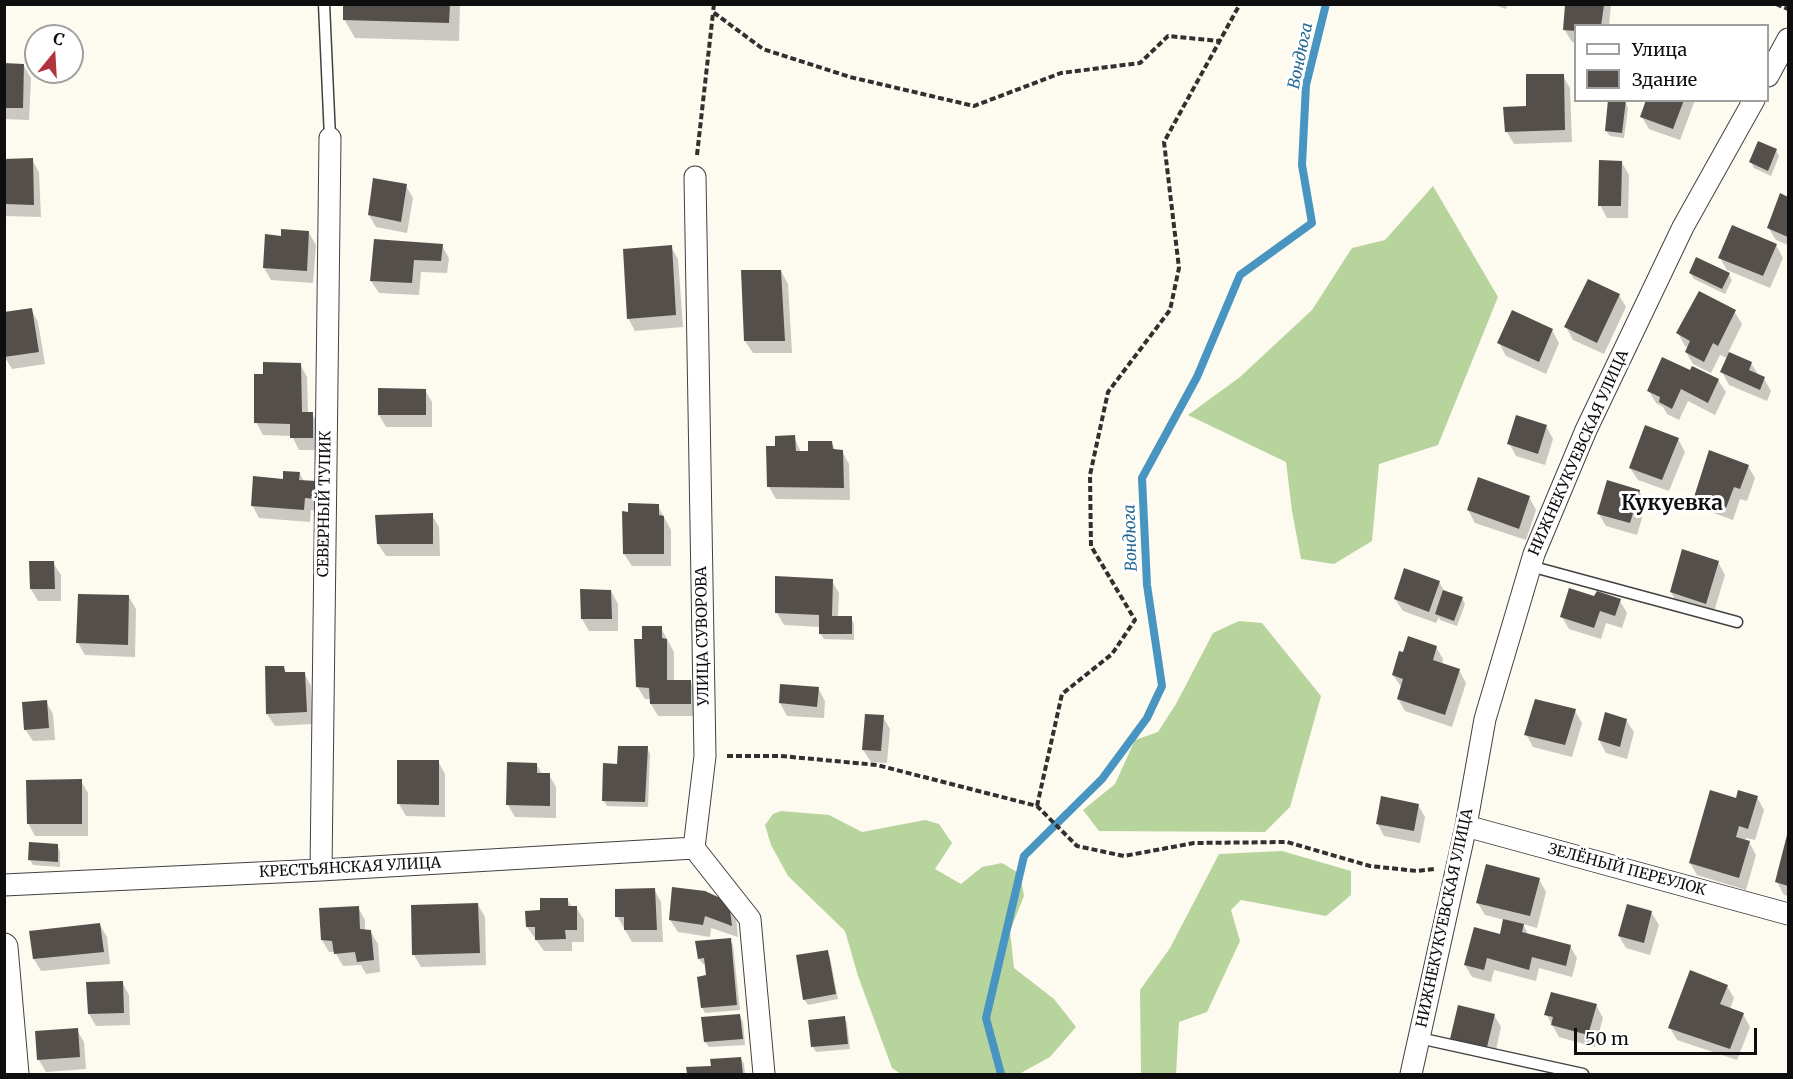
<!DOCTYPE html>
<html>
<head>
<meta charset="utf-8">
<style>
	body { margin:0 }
	#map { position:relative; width:1793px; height:1079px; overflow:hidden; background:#fdfaf0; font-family:Merriweather,serif }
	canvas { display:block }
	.frame { position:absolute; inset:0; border:6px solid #0e0e0e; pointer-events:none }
	.legend { position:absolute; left:1574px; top:24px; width:195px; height:78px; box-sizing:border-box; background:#fff; border:2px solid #9f9f9f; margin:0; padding:8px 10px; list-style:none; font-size:18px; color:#0e0e0e }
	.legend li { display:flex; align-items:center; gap:12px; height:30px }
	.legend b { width:30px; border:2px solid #9f9f9f }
	.north { position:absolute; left:24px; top:24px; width:60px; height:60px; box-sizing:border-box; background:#fff; border:2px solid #9f9f9f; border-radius:50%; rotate:18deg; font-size:16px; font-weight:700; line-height:24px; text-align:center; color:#0e0e0e }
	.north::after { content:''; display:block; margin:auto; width:21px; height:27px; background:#b0333e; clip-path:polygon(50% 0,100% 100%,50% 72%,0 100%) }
	.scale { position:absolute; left:1574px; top:1028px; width:183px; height:27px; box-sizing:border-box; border:3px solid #0e0e0e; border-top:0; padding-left:8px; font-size:18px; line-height:21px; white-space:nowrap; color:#0e0e0e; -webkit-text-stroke:4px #fff; paint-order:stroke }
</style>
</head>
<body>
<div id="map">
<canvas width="1793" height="1079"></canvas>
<div class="frame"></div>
<ul class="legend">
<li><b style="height:8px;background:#fff"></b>Улица</li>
<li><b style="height:16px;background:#554f4b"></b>Здание</li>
</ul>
<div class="north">С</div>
<div class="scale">50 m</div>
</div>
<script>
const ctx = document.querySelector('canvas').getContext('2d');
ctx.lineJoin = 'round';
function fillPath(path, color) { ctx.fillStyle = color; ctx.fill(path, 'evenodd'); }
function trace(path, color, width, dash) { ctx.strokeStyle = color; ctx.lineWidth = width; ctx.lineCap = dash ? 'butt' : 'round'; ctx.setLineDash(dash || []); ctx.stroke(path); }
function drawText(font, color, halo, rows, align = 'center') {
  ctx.font = font + ' Merriweather,serif'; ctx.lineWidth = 6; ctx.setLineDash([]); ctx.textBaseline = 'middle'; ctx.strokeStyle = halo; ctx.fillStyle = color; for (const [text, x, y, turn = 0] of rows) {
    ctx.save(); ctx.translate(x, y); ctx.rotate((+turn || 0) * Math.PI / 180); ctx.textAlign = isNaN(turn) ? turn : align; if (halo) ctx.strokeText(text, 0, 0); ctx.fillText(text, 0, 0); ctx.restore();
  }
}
const forest = new Path2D(`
	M1433,186L1498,297L1438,445L1379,464L1372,541L1334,564L1301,559L1292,511L1286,462L1188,415L1240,377L1312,310L1352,248L1385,240Z
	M1239,621L1262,623L1321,696L1290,807L1265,832L1099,831L1083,810L1115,784L1135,740L1158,732L1176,704L1213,633Z
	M781,811L829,815L862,832L925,820L939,824L952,843L935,869L961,884L982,867L1002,863L1020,874L1024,896L1010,931L1014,968L1054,999L1076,1027L1050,1057L1019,1074H901L892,1068L858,976L845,931L788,876L771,845L765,825L773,814Z
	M1282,851L1351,871V895L1326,916L1241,900L1231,910L1240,941L1207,1012L1179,1022L1176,1074H1141L1140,990L1170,948L1219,854Z`);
const shadow = new Path2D(`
	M344,4H460L459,41L355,38L344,19Z
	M1492,4H1507L1506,9Z
	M1567,4H1611L1609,26H1576V42H1572L1564,29Z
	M4,65L24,66L31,78L29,120L4,119Z
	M1563,76L1570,88L1572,142L1514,144L1507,132L1528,107Z
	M1647,100H1695L1680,140L1649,129L1642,117Z
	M1625,102L1628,108L1624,138L1610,136L1606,131Z
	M1776,150L1779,156L1771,176L1754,168L1751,162Z
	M4,160H32L39,172L41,217L4,216Z
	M1622,163L1629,175L1628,218H1607L1600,205Z
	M406,186L413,198L407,233L376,227L369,215Z
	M1781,195L1788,198V245L1776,240L1768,227Z
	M309,233L316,245L313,283L271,280L264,268L282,238Z
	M1776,245L1783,258L1770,288L1727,270L1720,258Z
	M442,246L449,258L447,273L421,272L419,295L379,293L371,281Z
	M671,247L678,259L683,327L635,331L628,318Z
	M743,271H781L788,284L792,353H753L745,341Z
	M1690,273L1729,275L1732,280L1725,294L1694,279Z
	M1619,295L1626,307L1604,354L1573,340L1566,327Z
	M31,309L38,322L45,364L12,369L4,356Z
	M1734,311L1742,324L1728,353L1751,363L1759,376L1764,379L1771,391L1767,401L1729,385L1722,372L1727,358L1720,355L1711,373L1693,364L1686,352L1688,348L1685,346L1678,333Z
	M1552,330L1559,343L1546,374L1506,356L1499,343Z
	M300,364L307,377L308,413L312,414L320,426V450H299L292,436L263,435L256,422L265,376Z
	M1691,372L1718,380L1726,392L1715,415L1688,401L1679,420L1667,414L1663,407L1656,403L1649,391Z
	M425,390L432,402V427H386L379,415Z
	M1546,426L1553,439L1545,465L1516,456L1509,443Z
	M794,437L801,452L809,453L831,442L836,451H842L849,464L850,500L776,499L769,487L776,448Z
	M1678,439L1685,452L1669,491L1638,480L1630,468Z
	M1748,466L1755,478L1747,501L1740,499L1733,520L1702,509L1695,496Z
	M299,473L323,511L311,510L310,522L259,518L252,505L284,481Z
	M1639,491L1646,504L1637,535L1606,526L1599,514Z
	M1529,497L1536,510L1526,540L1475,523L1468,510Z
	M658,506L671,530V566H632L624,554Z
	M432,515L439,527L440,556H386L378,544Z
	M1718,562L1725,575L1713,615L1678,605L1671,592Z
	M53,563L61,575V601H38L31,589Z
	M832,581L839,593L838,617L851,618L854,624V640L824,639L820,633V627L784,625L777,613Z
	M1439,582L1445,592L1462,598L1465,604L1457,626L1440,620L1439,617L1436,623L1403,611L1395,599Z
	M582,591H611L618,604V631H589L582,619Z
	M129,597L136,609L135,657L85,655L78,643Z
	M1595,598L1620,601L1627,613L1622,628L1606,623L1601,639L1569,629L1562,617Z
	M661,628L674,652V681H690L697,694V716H658L651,704V699H645L637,686L644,640Z
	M1436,647L1443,659L1442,665L1459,670L1466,683L1452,727L1405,711L1398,699L1402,688L1393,675Z
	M283,667L287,673H304L311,686L313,724L275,726L267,714Z
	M781,686L818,688L825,701L824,718L787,716L780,703Z
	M46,702L53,714L55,740L33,741L25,729Z
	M1575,711L1582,723L1572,757L1533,747L1526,734Z
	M883,717L890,729L887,763L871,762L863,750Z
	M1626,720L1634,732L1627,759L1606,753L1599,740Z
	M647,748L650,754L648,807L607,806L604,801L619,766Z
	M438,761L445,774V817L406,816L399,804Z
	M536,764L542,774L549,775L556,787V818L515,817L508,805Z
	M81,781L88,793V836H35L28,823Z
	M1757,797L1764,810L1755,840L1746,838L1745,841L1749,842L1756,855L1746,890L1697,875L1690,863L1737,800Z
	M1418,805L1425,817L1420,843L1384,836L1377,823Z
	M1788,834V896L1784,895L1777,882Z
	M57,845L60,851V867L33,865L30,860Z
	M1539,879L1546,892L1537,928L1523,924L1529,936L1570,946L1577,958L1572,977L1539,968L1536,981L1494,970L1491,982L1472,977L1465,965L1501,936L1505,920L1485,915L1477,902Z
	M654,889L661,902L663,942H632L617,916Z
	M567,899L572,907H576L584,920V942H572V951H544L527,927V912H542Z
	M728,903L736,916L738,937L711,928L710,937L678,932L670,920Z
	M478,905L485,917L486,965L421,967L414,955L412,907Z
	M358,907L365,920V931H370L378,944L380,972L366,974L361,965L343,966L335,952H329L322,940Z
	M1651,912L1659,925L1650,955L1626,948L1619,936Z
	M100,925L107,937L110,964L41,971L34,959L31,932Z
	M730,940L733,945L740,1010L705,1013L702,1007L707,976L706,964H703L699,959Z
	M827,952L830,957L838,999L808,1005L804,999Z
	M122,982L129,995L130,1025L96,1026L89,1014Z
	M1727,986L1734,998L1730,1009L1743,1014L1750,1027L1737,1060L1677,1040L1670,1028Z
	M1596,1005L1603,1018L1595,1047L1559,1037L1546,1014Z
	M1494,1015L1501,1027L1494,1059L1459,1051L1452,1039Z
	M740,1016L743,1022L745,1045L709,1047L705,1042Z
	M844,1018L847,1023L850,1049L816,1052L813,1047Z
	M77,1030L84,1042L86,1069L46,1072L39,1060Z
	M741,1058L744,1064L745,1074H688V1068L713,1067Z`);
const stream = new Path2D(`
	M1001,1074L986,1018L1024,856L1102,779L1147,718L1162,686L1147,585L1142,478L1197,377L1240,275L1312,223L1302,165L1306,85L1326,4`);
const building = new Path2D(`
	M343,4H450L449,23L343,20Z
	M1565,5H1604L1601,26H1576V31L1563,30Z
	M4,63L24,64L23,108H4Z
	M1526,74H1564L1565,130L1505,132L1503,107L1526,106Z
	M1608,100H1626L1622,133L1605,131Z
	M1646,100H1684L1673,129L1640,117Z
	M1758,141L1777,149L1768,171L1749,162Z
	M33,158L34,205L4,204V159Z
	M1599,160L1622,161L1621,206H1598Z
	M373,178L407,184L401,222L368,215Z
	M1780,193L1788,197V237L1767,228Z
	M1732,225L1777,244L1763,276L1718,258Z
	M281,229L309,231L307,271L263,268L265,234L281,236Z
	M374,239L443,244L441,261L414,260L412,283L370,281Z
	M672,245L676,315L627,319L623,249Z
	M1696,257L1730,273L1722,289L1689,273Z
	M741,270H781L785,341H744Z
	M1588,279L1620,294L1597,343L1564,327Z
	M1699,291L1736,310L1718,346L1713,343L1704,362L1685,352L1690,341L1676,333Z
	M32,308L39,352L4,357V312Z
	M1512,310L1553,329L1539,362L1497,343Z
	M1729,352L1752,362L1749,370L1765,377L1760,390L1720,372Z
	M1662,357L1690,370L1692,366L1719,379L1708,403L1681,389L1672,409L1659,402L1660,397L1647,391Z
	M263,362L301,363L302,412H313V438H290V424L254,423V374H263Z
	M378,388L426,389V415H378Z
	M1516,415L1547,425L1538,454L1507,444Z
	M1645,425L1679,438L1662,480L1629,468Z
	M795,435L796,451H808V441H832L833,449L843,450L844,488L767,487L766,446H775V436Z
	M1709,450L1749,465L1740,489L1734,487L1726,508L1694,497Z
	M283,471L300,472L299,480L317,481V499L305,498L304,510L251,506L253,476L283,479Z
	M1478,477L1530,496L1519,529L1467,510Z
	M1607,480L1640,490L1630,523L1597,514Z
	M628,503L659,504V515L664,516V554H623L622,511L628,512Z
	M433,513V544H377L375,515Z
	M1682,549L1719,561L1706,604L1670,592Z
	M29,561H54L55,589H30Z
	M1404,568L1440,581L1429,612L1394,599Z
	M775,576L833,579L832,616H852V634H819V615L775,613Z
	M1569,588L1594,596L1597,591L1621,599L1615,616L1600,611L1594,628L1560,617Z
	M580,589L611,590L612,619H581Z
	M1443,590L1463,597L1454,621L1435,614Z
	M78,594L129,595L128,645L76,643Z
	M642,626H662V638L667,639V680H691V704H650L649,688L636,687L634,639H642Z
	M1408,636L1437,646L1433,660L1460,669L1445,715L1397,699L1403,679L1392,675L1399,651L1403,652Z
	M265,666H284L285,672H305L307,712L266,714Z
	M780,684L819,687L817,707L779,703Z
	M1535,699L1576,709L1565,745L1524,735Z
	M47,700L49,728L24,730L22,702Z
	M1605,712L1627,719L1620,747L1598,740Z
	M865,714L884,715L881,751L862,750Z
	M618,746H648L645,802L602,801L603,763L617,764Z
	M397,760H439V805L397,804Z
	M507,762L537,763V773H550V806L506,805Z
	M82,779V824H27L26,780Z
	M1710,790L1736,798L1738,790L1758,796L1748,829L1739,826L1736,837L1750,841L1739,878L1689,863Z
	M1381,796L1419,804L1414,831L1376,824Z
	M1788,831V886L1775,882Z
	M29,842L58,844V862L28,860Z
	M1486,864L1540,878L1530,916L1476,903Z
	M672,887L705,891L729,902L732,926L705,916L703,925L669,920Z
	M655,888L657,930H624V917H615V889Z
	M540,898H568V906H577V930H565L566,939L535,940V927H526L525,911L540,910Z
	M478,903L480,953L412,955L411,905Z
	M1627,904L1652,911L1644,943L1618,936Z
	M359,906L360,929L371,930L374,960L357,962L355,952L334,954L332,941L321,940L319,908Z
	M1503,919L1524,924L1522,932L1571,945L1566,966L1532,957L1529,970L1487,958L1484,970L1464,965L1474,927L1500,934Z
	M100,923L104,952L33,959L29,931Z
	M731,938L737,1005L701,1008L697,977L706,975L704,958L698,959L695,941Z
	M828,950L836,994L803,1000L796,955Z
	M1690,970L1728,985L1720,1004L1744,1013L1730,1049L1668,1028Z
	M123,981L124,1013L88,1014L86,982Z
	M1551,992L1597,1004L1588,1035L1551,1025L1553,1017L1544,1015Z
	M1458,1005L1495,1014L1487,1047L1450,1039Z
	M740,1014L743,1039L704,1042L701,1017Z
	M845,1016L848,1044L811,1047L808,1020Z
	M78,1028L80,1057L37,1060L35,1031Z
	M741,1057L743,1074H687L686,1067L711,1066L710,1059Z`);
const path = new Path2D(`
	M714,4L713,12L763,49L850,77L974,106L1061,73L1140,63L1168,36L1219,41
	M1776,4L1788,9
	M697,155L713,13
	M727,756H781L877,765L1037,806L1077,846L1124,856L1194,843L1287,842L1370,866L1417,871L1434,869
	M1037,806L1062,694L1112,654L1135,620L1091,546L1090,475L1108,392L1170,310L1179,268L1164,142L1240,4`);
const service = new Path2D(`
	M324,4L330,138
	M1530,566L1737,622
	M1419,1038L1583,1074`);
const minor = new Path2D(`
	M1768,76L1788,39
	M695,177L705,756L694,848L750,919L764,1074
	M1466,826L1788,914
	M321,870L330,138
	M4,885L321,870L694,848
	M1411,1074L1466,826L1485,719L1534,554L1586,430L1683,227L1754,100`);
const tertiary = new Path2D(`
	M4,947L15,1074`);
const streetNames = [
	["НИЖНЕКУКУЕВСКАЯ УЛИЦА",1579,453,-66],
	["СЕВЕРНЫЙ ТУПИК",325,504,-89],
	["УЛИЦА СУВОРОВА",703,636,-91],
	["КРЕСТЬЯНСКАЯ УЛИЦА",350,868,-3],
	["ЗЕЛЁНЫЙ ПЕРЕУЛОК",1627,870,15],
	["НИЖНЕКУКУЕВСКАЯ УЛИЦА",1445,918,-78]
];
const waterNames = [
	["Вондюга",1301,56,-78],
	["Вондюга",1131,538,-92]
];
const districtNames = [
	["Кукуевка",1672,504]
];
fillPath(forest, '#b8d49d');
fillPath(shadow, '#0003');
trace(stream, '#4795c0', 8);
fillPath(building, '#554f4b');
trace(service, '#414141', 13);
trace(minor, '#414141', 23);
trace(tertiary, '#414141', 29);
trace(path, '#303030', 4, [6, 3]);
trace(service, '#fff', 10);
trace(minor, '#fff', 21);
trace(tertiary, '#fff', 27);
drawText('15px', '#0e0e0e', '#fff', streetNames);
drawText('italic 16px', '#236794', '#fff', waterNames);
drawText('bold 21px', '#0e0e0e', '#fff', districtNames);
</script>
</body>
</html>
